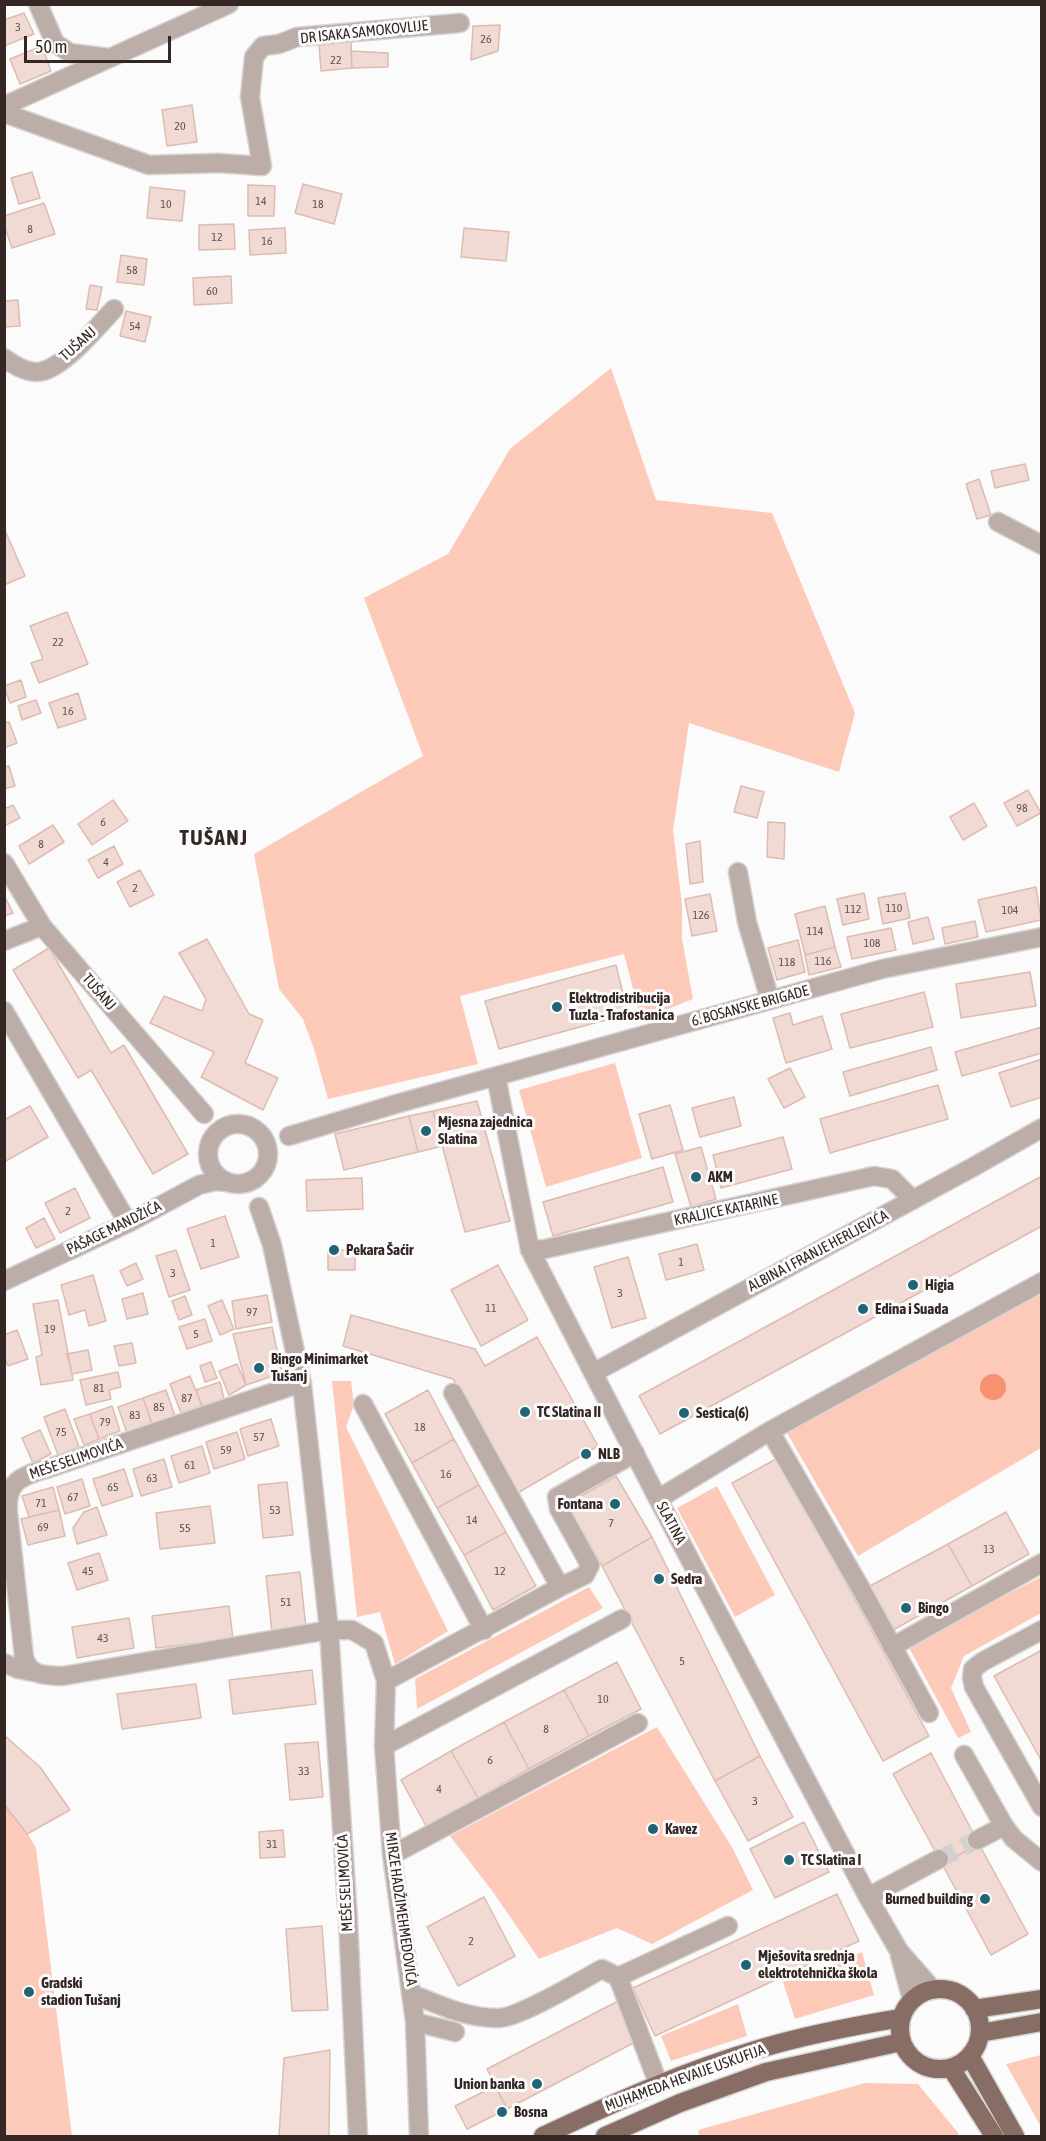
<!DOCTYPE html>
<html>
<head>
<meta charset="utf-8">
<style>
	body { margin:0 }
	#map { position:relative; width:1046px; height:2141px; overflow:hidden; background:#fbfbfb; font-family:"Asap Condensed",sans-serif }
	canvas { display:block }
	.frame { position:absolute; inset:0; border:6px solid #342723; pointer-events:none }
	.scale { position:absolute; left:24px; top:36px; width:147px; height:27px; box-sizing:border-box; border:3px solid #342723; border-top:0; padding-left:8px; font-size:18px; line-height:21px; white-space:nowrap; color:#342723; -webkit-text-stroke:4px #fbfbfb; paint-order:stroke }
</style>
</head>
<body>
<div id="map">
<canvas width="1046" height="2141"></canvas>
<div class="frame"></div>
<div class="scale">50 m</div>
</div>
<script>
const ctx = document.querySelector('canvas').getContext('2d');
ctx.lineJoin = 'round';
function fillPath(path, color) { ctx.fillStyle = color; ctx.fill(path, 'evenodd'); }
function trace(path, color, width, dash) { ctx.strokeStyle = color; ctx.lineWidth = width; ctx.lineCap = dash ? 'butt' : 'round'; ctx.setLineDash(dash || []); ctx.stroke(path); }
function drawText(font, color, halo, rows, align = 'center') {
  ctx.font = font + ' "Asap Condensed",sans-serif'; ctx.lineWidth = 6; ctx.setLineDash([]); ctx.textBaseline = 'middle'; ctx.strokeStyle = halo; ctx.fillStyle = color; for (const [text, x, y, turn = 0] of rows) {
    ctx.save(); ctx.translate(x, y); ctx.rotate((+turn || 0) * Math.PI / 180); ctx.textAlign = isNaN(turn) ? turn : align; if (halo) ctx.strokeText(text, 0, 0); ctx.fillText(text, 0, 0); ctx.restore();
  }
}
const green = new Path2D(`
	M611,368L656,500L772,513L855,713L839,772L689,723L673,830L682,905V939L693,999L641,1020L624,954L460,996L478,1064L328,1099L315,1052L303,1019L279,989L254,854L423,756L364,598L448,554L510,449Z
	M615,1063L642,1158L546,1187L519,1090Z
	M1041,1282V1448L858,1556L783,1426Z
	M332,1381H351L354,1405L346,1427L448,1631L395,1664L380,1612L357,1617Z
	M717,1486L775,1595L735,1617L677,1508Z
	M1041,1577V1613L964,1656L951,1688L971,1732L958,1738L908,1646Z
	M589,1587L603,1608L417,1709L415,1679Z
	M657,1727L733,1849L753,1890L652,1944L617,1928L539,1959L493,1892L450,1836Z
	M4,1735L40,1767L70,1810L28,1834L36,1848L72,2136H5Z
	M862,1952L874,1995L795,2019L783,1982Z
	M738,2004L747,2036L671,2061L661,2036Z
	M1041,2055H1042L1041,2127L1006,2064Z
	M865,2083L918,2084L959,2134L955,2136H699L698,2130Z`);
const water = new Path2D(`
	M980 1387a13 13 0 1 1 26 0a13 13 0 1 1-26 0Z`);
const building = new Path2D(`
	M24,13L34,34L4,46V20Z
	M500,25L498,51L471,60L473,26Z
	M351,42L352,68L321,71L319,45Z
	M42,46L51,71L20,84L10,59Z
	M351,51L388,53V67L352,68Z
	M192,105L197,142L167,146L162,110Z
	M32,172L40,198L19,204L11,178Z
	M303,184L342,194L334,224L295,213Z
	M248,185L275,186L274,216H248Z
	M150,187L185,191L182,221L147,218Z
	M44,203L55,234L12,248L4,225V216Z
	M234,224L235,249L199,250V225Z
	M285,228L286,253L250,255L249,230Z
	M464,228L509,232L506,261L461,257Z
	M121,255L147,259L144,285L117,282Z
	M231,276L232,303L194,305L193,278Z
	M90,285L102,287L97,310L86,309Z
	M18,300L20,326L4,327V301Z
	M126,311L151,317L145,342L120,336Z
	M1025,464L1029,480L995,488L991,471Z
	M979,479L991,515L977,519L966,484Z
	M4,528L25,576L4,585Z
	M67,612L88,664L39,683L31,663L43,659L30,626Z
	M21,680L26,697L10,703L4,686Z
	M78,693L86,719L58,728L49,703Z
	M36,700L41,713L22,720L18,706Z
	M9,722L17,743L4,748V723Z
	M9,766L15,786L4,789V767Z
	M741,786L764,792L757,818L734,812Z
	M1028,790L1041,813L1017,826L1004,803Z
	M113,800L128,821L92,845L78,824Z
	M974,803L987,826L963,840L950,817Z
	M13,805L20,818L4,826V809Z
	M768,822L785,823L784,859L767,857Z
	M53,825L64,842L29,864L19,846Z
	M700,841L703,882L690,884L686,844Z
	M114,846L123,864L98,878L88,860Z
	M140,870L154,895L130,907L117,882Z
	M1036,887L1041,920L986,932L978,900Z
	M864,893L869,919L843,925L837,899Z
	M905,893L910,918L883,924L878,898Z
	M710,894L717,931L692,936L685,899Z
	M4,895L13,913L4,916Z
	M825,906L835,947L805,955L795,914Z
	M928,917L934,939L913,944L908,922Z
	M975,921L978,937L945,944L942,928Z
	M891,928L896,950L852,959L847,937Z
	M207,939L249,1014L263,1020L245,1063L278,1078L263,1110L201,1077L214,1052L150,1023L164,996L202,1011L206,999L179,953Z
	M798,940L805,972L777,980L768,948Z
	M835,947L841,967L809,975L805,955Z
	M49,948L111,1053L124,1045L188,1154L153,1174L91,1070L78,1078L13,970Z
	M616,965L628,1014L499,1049L485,1001Z
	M1030,972L1036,1006L961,1018L956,984Z
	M924,992L933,1027L850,1048L841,1014Z
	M790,1013L793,1025L822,1016L832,1049L786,1063L773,1018Z
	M1042,1027V1053L962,1076L955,1052Z
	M931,1047L937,1070L850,1096L843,1072Z
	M1042,1059V1097L1011,1107L999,1073Z
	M790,1068L805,1097L784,1108L768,1079Z
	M938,1085L948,1119L830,1153L820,1119Z
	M734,1097L741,1126L700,1137L692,1108Z
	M477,1101L510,1221L465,1232L433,1111Z
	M670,1105L683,1150L652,1159L639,1114Z
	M30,1106L48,1137L4,1162V1120Z
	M433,1111L443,1146L418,1152L409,1116Z
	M409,1116L418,1152L344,1170L335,1134Z
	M783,1137L792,1169L721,1188L713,1155Z
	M701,1147L716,1199L691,1207L675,1154Z
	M663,1167L673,1202L553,1236L543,1202Z
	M1042,1176V1226L660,1434L639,1396Z
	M362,1178L363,1209L307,1211L306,1180Z
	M75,1188L90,1218L60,1233L45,1203Z
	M225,1216L239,1257L201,1269L187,1229Z
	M44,1218L55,1239L36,1248L26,1228Z
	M697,1244L704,1270L666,1280L659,1254Z
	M176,1250L190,1290L169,1297L156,1256Z
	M328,1250H355V1270H328Z
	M628,1257L646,1318L612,1328L594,1267Z
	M136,1263L143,1279L127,1286L120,1271Z
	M498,1265L528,1320L481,1346L451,1290Z
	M93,1275L106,1321L89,1326L85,1310L69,1315L61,1285Z
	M143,1293L148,1314L127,1319L122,1299Z
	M267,1295L272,1322L236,1329L232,1301Z
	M185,1296L192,1315L179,1320L172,1301Z
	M58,1300L73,1380L41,1385L36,1357L42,1355L33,1304Z
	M222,1300L234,1329L220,1335L208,1306Z
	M351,1315L475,1349L485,1366L537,1337L598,1446L516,1494L453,1379L343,1346Z
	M205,1319L212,1341L187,1349L179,1327Z
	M272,1327L282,1373L246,1385L233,1334Z
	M17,1330L28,1359L8,1366L4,1356V1335Z
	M132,1343L136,1363L119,1366L114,1346Z
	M88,1350L92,1370L72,1374L67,1354Z
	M211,1362L217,1378L205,1382L200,1366Z
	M237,1364L246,1385L229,1395L219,1371Z
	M118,1372L121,1387L109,1390L111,1399L86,1405L80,1380Z
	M190,1376L202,1406L181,1413L170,1384Z
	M220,1382L224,1399L202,1406L196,1390Z
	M166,1390L175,1416L152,1424L143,1398Z
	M428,1390L454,1439L412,1463L385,1414Z
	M143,1398L152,1424L127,1433L118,1407Z
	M112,1406L120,1431L99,1439L90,1414Z
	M65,1409L79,1447L58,1455L44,1417Z
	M90,1414L99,1439L84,1445L74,1419Z
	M271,1419L279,1446L248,1456L240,1429Z
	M40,1430L51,1454L33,1463L22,1438Z
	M237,1432L245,1459L214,1469L206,1442Z
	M454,1439L479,1485L437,1508L412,1463Z
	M202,1446L210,1473L179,1483L171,1456Z
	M778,1458L929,1736L883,1761L732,1483Z
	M164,1459L172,1487L141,1496L133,1469Z
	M124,1469L133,1496L102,1506L93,1479Z
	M616,1476L652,1537L602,1566L567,1504Z
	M82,1479L90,1506L65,1514L57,1487Z
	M287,1482L293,1535L263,1538L258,1485Z
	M479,1485L506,1532L464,1555L437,1508Z
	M53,1487L59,1510L29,1517L22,1496Z
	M210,1506L215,1543L160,1549L156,1513Z
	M97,1507L107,1535L77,1544L73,1528L84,1512Z
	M59,1510L65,1536L28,1545L21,1519Z
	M1006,1512L1029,1554L972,1586L948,1544Z
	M506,1532L536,1586L493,1610L464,1555Z
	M652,1537L760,1756L715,1781L602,1566Z
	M948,1544L972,1586L893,1630L870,1586Z
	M99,1553L108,1580L77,1590L68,1563Z
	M300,1572L306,1628L272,1632L266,1576Z
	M229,1606L233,1639L156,1648L152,1616Z
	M129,1618L134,1648L77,1658L72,1627Z
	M1042,1650V1762L994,1676Z
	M617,1662L641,1709L589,1736L564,1690Z
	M312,1670L316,1704L233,1714L229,1680Z
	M196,1684L201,1718L122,1729L117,1694Z
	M564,1690L589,1736L529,1769L504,1722Z
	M504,1722L529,1769L478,1798L451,1751Z
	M4,1735L40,1767L70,1810L27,1834L4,1804Z
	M318,1742L323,1797L290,1800L285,1744Z
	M451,1751L478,1798L426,1826L401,1780Z
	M931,1753L979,1844L942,1864L893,1774Z
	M760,1756L793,1817L748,1841L715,1781Z
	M804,1822L829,1872L775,1898L750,1849Z
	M283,1830L285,1857L260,1858L259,1832Z
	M979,1844L1028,1934L991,1955L942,1864Z
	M837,1894L859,1941L655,2036L633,1988Z
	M484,1897L515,1956L458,1986L427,1927Z
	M322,1926L328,2010L292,2011L286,1929Z
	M620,2000L641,2039L507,2109L487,2069Z
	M330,2050L329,2136H279L284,2058Z
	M495,2086L507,2109L467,2129L455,2106Z`);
const minorTunnel = new Path2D(`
	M939,1859L977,1840`);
const minor = new Path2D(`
	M38,4L55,43L70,53L110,58
	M4,106L229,4
	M4,113L149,165L218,163L262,166L250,97L254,57L263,46L279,44L297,37L460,23
	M4,358C15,366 30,375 43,371C66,365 98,326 114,309
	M998,522L1042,545
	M4,863L42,926L204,1114
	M738,872L747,922L770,1000
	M4,941L42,926
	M4,1011L128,1223
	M496,1076L530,1250L658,1499L868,1897L899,1951L933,1990
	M208 1154a30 30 0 1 1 60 0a30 30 0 1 1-60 0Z
	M289,1136L396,1104L882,969L1042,937
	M259,1207L272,1245L302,1384L329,1630L348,1920L358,2136
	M530,1250L545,1249L874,1176L892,1179L913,1200
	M4,1281L128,1223L199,1185L215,1181L226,1182
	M593,1373L975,1166L1042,1128
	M302,1384L289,1387L58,1465C30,1475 5,1475 8,1512L24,1657C30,1677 45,1675 63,1676L329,1630H352L374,1643L386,1681L560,1587L453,1393
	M363,1404L484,1630
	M770,1431L860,1587L929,1713
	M658,1499L770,1431L1042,1282
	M560,1587L585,1575L590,1565L559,1509L557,1497L635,1453
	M1042,1630L982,1662L973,1669L972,1678L974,1687L1042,1807
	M892,1647L1042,1563
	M4,1663L18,1669L33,1672
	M386,1681L384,1746L392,1855L415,2022L419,2136
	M384,1746L622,1619
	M964,1755L1004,1826L1014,1839L1042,1862
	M977,1840L1004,1826
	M392,1855L638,1723
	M868,1897L939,1859
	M900,1956L912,2000
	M618,1977L728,1926
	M412,1994C439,2005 466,2018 497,2018C518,2019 581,1980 602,1969L618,1977L655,2075
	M415,2022L455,2032`);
const major = new Path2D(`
	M900 2029a40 40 0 1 1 80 0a40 40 0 1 1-80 0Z
	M974,2009L1042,1999
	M980,2033L1042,2022
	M970,2056L1015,2136
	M951,2068L994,2136
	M543,2136C613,2103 684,2071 759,2049C805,2035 853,2026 901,2018
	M605,2136L680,2103L766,2072L901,2042`);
const markers = [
	[557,1007,6,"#206476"],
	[426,1131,6,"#206476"],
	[696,1177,6,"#206476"],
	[334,1250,6,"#206476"],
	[913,1285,6,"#206476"],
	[863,1309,6,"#206476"],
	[259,1368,6,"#206476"],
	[525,1412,6,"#206476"],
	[684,1413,6,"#206476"],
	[586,1454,6,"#206476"],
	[615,1504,6,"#206476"],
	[659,1579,6,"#206476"],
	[906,1608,6,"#206476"],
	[653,1829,6,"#206476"],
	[789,1860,6,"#206476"],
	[985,1899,6,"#206476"],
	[746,1965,6,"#206476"],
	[29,1992,6,"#206476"],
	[537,2084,6,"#206476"],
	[502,2112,6,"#206476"]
];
const numberNames = [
	["3",18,27],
	["26",486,39],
	["22",336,60],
	["20",180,126],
	["14",261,201],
	["10",166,204],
	["18",318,204],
	["8",30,229],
	["12",217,237],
	["16",267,241],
	["58",132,270],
	["60",212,291],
	["54",135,326],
	["22",58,642],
	["16",68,711],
	["98",1022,808],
	["6",103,822],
	["8",41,844],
	["4",106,862],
	["2",135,888],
	["110",894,908],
	["112",853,909],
	["104",1010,910],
	["126",701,915],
	["114",815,931],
	["108",872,943],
	["116",823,961],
	["118",787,962],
	["2",68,1211],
	["1",213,1243],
	["1",681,1262],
	["3",173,1273],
	["3",620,1293],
	["11",491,1308],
	["97",252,1312],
	["19",50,1329],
	["5",196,1334],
	["81",99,1388],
	["87",187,1398],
	["85",159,1407],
	["83",135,1415],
	["79",105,1422],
	["18",420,1427],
	["75",61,1432],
	["57",259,1437],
	["59",226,1450],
	["61",190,1465],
	["16",446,1474],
	["63",152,1478],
	["65",113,1487],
	["67",73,1497],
	["71",41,1503],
	["53",275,1510],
	["14",472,1520],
	["7",611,1523],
	["69",43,1527],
	["55",185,1528],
	["13",989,1549],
	["45",88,1571],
	["12",500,1571],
	["51",286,1602],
	["43",103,1638],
	["5",682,1661],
	["10",603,1699],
	["8",546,1729],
	["6",490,1760],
	["33",304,1771],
	["4",439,1789],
	["3",755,1801],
	["31",272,1844],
	["2",471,1941]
];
const streetNames = [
	["DR ISAKA SAMOKOVLIJE",364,32,-6],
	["TUŠANJ",78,344,-42],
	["TUŠANJ",99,992,49],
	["6. BOSANSKE BRIGADE",750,1006,-15],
	["KRALJICE KATARINE",726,1210,-12],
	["PAŠAGE MANDŽIĆA",114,1228,-26],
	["ALBINA I FRANJE HERLJEVIĆA",818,1251,-28],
	["MEŠE SELIMOVIĆA",76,1459,-19],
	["SLATINA",671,1523,62],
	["MEŠE SELIMOVIĆA",345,1883,-93],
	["MIRZE HADŽIMEHMEDOVIĆA",401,1909,82],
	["MUHAMEDA HEVAIJE USKUFIJA",685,2078,-20]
];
const poiNames = [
	["Elektrodistribucija",569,998],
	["Tuzla - Trafostanica",569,1015],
	["Mjesna zajednica",438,1122],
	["Slatina",438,1139],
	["AKM",708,1177],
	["Pekara Šaćir",346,1250],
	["Higia",925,1285],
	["Edina i Suada",875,1309],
	["Bingo Minimarket",271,1359],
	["Tušanj",271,1376],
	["TC Slatina II",537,1412],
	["Sestica(6)",696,1413],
	["NLB",598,1454],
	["Fontana",603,1504,"right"],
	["Sedra",671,1579],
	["Bingo",918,1608],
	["Kavez",665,1829],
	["TC Slatina I",801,1860],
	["Burned building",973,1899,"right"],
	["Mješovita srednja",758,1956],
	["elektrotehnička škola",758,1973],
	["Gradski",41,1983],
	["stadion Tušanj",41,2000],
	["Union banka",525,2084,"right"],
	["Bosna",514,2112]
];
const districtNames = [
	["TUŠANJ",214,838]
];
fillPath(green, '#fdcab9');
fillPath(water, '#f69270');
fillPath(building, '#f0dad3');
trace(building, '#ddbcb0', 1.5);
trace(minorTunnel, '#d3d1d0', 18, [18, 9]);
trace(minor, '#d7d5d4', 21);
trace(major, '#d7d5d4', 21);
trace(minor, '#bcada8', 18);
trace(major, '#876d64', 18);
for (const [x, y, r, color] of markers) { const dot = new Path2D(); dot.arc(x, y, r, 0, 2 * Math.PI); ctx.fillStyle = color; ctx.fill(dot); trace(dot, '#fbfbfb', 2); }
drawText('12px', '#63544f', null, numberNames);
drawText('15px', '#342723', '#fbfbfb', streetNames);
drawText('bold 15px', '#342723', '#fbfbfb', poiNames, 'left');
ctx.letterSpacing = '1.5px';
drawText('bold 21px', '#342723', '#fbfbfb', districtNames);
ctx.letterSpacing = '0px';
</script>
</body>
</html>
